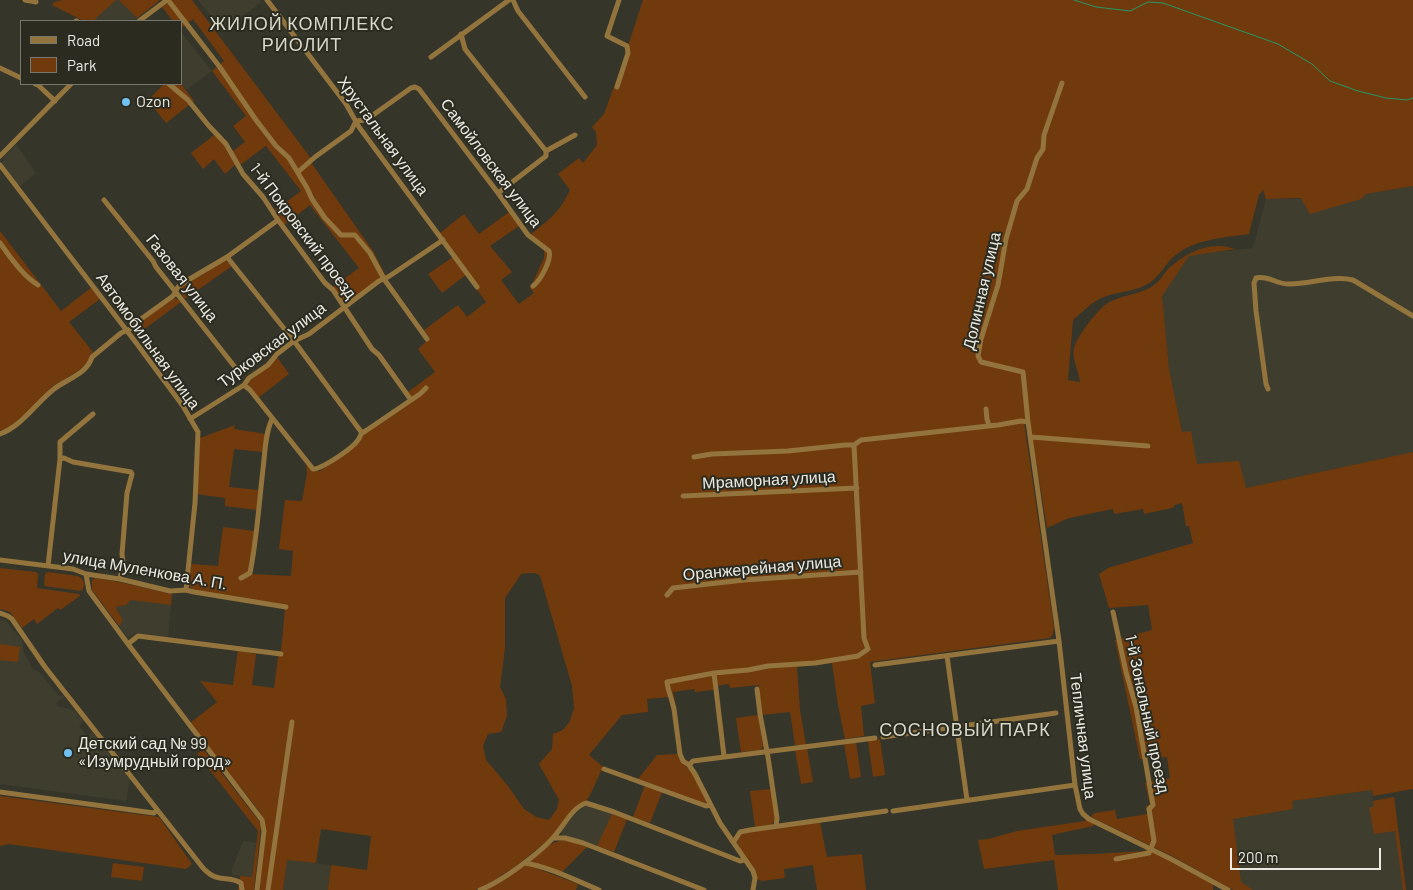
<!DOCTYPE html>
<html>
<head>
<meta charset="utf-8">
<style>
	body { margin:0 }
	#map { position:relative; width:1413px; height:890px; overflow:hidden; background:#35352a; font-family:Barlow,sans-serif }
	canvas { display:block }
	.legend { position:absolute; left:20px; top:20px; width:162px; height:65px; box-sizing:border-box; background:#2b2b20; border:1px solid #77776e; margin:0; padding:6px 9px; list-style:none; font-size:15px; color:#eaeae3 }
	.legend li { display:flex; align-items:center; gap:10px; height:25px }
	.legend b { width:25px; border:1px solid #77776e }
	.scale { position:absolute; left:1230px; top:848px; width:151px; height:22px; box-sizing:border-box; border:2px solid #eaeae3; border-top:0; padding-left:6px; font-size:15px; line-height:18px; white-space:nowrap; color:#eaeae3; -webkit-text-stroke:4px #2b2b20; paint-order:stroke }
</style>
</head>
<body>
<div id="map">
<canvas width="1413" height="890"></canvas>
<ul class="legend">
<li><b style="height:6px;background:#93743c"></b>Road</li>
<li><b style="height:14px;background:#713a0d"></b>Park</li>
</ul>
<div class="scale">200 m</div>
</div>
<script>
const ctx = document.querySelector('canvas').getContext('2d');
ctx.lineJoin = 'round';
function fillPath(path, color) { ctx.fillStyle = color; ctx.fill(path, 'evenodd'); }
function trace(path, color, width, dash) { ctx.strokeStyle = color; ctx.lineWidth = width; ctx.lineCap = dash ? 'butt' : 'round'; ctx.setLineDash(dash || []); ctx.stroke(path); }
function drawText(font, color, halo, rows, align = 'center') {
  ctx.font = font + ' Barlow,sans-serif'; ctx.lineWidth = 4; ctx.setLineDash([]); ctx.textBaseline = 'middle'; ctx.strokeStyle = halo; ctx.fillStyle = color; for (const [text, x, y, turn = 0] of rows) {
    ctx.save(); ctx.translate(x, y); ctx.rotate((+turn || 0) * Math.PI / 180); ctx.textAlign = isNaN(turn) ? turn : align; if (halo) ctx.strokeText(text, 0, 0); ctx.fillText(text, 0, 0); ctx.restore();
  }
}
const built = new Path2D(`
	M116,0H119L137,18L132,21H96L95,19Z
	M198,0H260L261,2L223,32Z
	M181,32L212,71L186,90L181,84Z
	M16,144L36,173L19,187L2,163L4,157Z
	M1413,186V452L1246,488L1175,505L1172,508L1182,432L1169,369L1161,296L1189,255L1253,248L1266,199H1361L1366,194Z
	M131,600L171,605L168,638L135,633L128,638L119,626L123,619L114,607L126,605Z
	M0,620L6,621L22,641L24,653L33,669L39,672L60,697L63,695L64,697L56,703L57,706L74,710L84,721L79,726L87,736L92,732L130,779L126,801L0,784Z
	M1372,790L1373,801L1394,797L1406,890H1242L1220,811Z
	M587,804L612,814L597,846L562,835L561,832L567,823L583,806Z
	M243,841L256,843L252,877L232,875V869Z
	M287,860L331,865L328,890H283Z`);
const green = new Path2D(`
	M63,0H116L95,19L96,21H84L52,5L54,2Z
	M119,0H160L137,18Z
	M172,0H192L313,161L312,164L373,251L386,276L348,301L345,302L342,300L333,287L359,268L310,205L284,225L275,210L301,191L266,146L240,165H235L225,174L214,159L203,169L191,153L218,132L233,151L245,142L233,126L246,116L212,71L224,61L193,19L181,28V21H173L162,7Z
	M643,0H1413V186L1366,194L1361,199L1310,214L1301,198L1266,199L1263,190L1259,195L1249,234C1222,238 1193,239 1172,258C1165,265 1160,275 1152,281C1138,292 1119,291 1104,297C1094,300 1081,313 1073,320L1068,380L1080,382C1079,370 1070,357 1075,345C1081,332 1096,311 1108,303C1112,300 1118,299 1122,297C1132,294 1145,292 1154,285C1160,281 1164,273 1169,268C1187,252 1211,240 1235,249L1189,256L1162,296L1169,369L1182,432L1191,431L1197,464L1239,461L1246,488L1413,452V789L1373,796L1372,790L1292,801L1293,809L1233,819L1241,882L1253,890H1233L1172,856L1091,817L1094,813L1115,810L1117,819L1147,814L1146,806L1150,805L1145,783L1170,778L1167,757L1140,759L1115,640L1152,630L1148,605L1109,608L1099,574L1108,568L1193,543L1189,526H1186L1182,503L1175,505L1172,508L1144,514L1143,509L1114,514L1113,509L1069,518L1047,528L1029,419L1024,422L1054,628L1053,634L1050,638L870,662L875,703L861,706L864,736L845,739L838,705L832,663L797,667L800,710L806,745H795L790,712L762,715L759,685L730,688L729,684L717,686L713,690L695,692L694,689L673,692L676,708L671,709L669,697L647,699L648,712L622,715L589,755L603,767L589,797L552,837L516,866L487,885L475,890H328L331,865L367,870L371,836L321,829L316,863L287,860L283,890H259L266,831L264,819L256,807L190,723L217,702L200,681L233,685L238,650L256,654L252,685L274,688L278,657L281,651L285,609L194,590L190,587L189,584L191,564L218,566L223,527L254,531L252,574L291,576L293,551L279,549L285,500L302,501L307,473L306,464C310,469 313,472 320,471L358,444L363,435L413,401L408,392L435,372L418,349L430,338L424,330L458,305L467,317L486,302L466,275L442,293L428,274L453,257L444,244L447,242L440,233L464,214L479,234L509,212L519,226L490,246L512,272L501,280L519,304L534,293L530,288L544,258V244L537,240L531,234C550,219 559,213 570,190L558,174L579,158L583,163L597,145L596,132L592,127L604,114L626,53L625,48L629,43ZM529,573H535L540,576L572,686L574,708L570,721L563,730L553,734L552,749L539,764L559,800L557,809L549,820L536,817L524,809L508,786L486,760L483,746L488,734L501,732L507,716L506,699L500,687L505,648V598L521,574Z
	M164,84H181L194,101L166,123L150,103L151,97Z
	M0,231L61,311L92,287L100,299L69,322L93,352L90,355L88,362L77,372L53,386L31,409L5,431H2L0,430Z
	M223,261H226L232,266L185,299L180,292L181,287L188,282L202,275Z
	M173,299H177L181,302L135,336C134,333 133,332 135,329C141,318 163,306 173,299Z
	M277,357L289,374L258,398L248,385L249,382Z
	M235,425L234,429L266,434L262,452L234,449L229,487L258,490L257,510L225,506V498L196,494L200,438Z
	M0,568L36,572L38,574L37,588L79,594L80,596L60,610L58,608L37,624L34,619L22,628L10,612L0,609Z
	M48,572L78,576C84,579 85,583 83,589L81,591L44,586L45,574Z
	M96,578L119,582L172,594L171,605L131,600L126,605L115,607L123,620L119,626L92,590V581L93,579Z
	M0,644L20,647L18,662L0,660Z
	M758,715L763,746L761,750L741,752L736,718Z
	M880,739L885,775L873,777L868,741Z
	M856,742L861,777L850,779L844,744Z
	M807,748L813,782L801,784L795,750Z
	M203,749L259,821L261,826L254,890H238L240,876L252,877L258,831L197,754Z
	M677,754C680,762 687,766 692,773C698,781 702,792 707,801L705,804L638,779L657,755Z
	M645,785L662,792L650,823L633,817Z
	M771,789L775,818L773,823L771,825L755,827L750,791Z
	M0,796L159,817L192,864L186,869L9,844L0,846Z
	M1394,797L1406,890H1403L1395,831L1374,834L1369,807H1374L1373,801Z
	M612,814L627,819L614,852L597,846Z
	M1087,819L1095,823L1093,826L1052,835L1055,855L1094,854L1145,851L1146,848L1213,884V890H1058L1054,860L984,869L978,840L988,839L1017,831L1085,821Z
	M820,822L827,857L862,854L866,890H817L813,865L784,869L785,878L762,881L757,879L739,847L737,842L741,834L750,832Z
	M565,840L587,847L561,873L532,862V859C542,851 551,841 565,840Z
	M113,863L144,867L142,881L111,877Z
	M524,866H530L578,884L576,890H486L518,869Z`);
const stream = new Path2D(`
	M1074,0L1096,7L1130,11L1148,2L1163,3L1278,44L1312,64L1330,81L1358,91L1386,98L1407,100L1413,98`);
const street = new Path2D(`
	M25,0L36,2
	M168,0L219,66L256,120L276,146L289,158L307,188L312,199L325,218L341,235H355L370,253L384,279L427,339
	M267,0L346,104L359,127L477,287
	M513,0L518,11L585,97
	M76,21H77
	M139,21L167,0
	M461,34L465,49L546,151
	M431,57L509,0
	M0,68L21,78
	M1062,83L1044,135L1043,149L1037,158L1027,189L1017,201L1006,239L998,285L981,339L978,356L981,362L1023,372L1028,422L1059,641L1075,785L1080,809L1083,814L1089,819L1171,859L1228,890
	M35,84L38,85L55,101
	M169,84L188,100L209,126L226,144L243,174L263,197L278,220L325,283L333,290L372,349L379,355L411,400
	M617,87L628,53L627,46L607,36L619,0
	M0,156L71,84
	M0,165L134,340L183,406L198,432L195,503L186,590
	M298,172L315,157L351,131L356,121L366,120L411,88L415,87L419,89L498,193L528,235L549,251C552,260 540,281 533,286
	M498,193L546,156V151L575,135
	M104,200L153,261L156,267L238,371
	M0,243C11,258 22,275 38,285
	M227,257L294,341L362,433
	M244,385L250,390L313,469C322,469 353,448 358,440C360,438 360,435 362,433L367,430L420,394L426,388
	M1268,389L1266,384L1256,311L1254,283L1256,278C1268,275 1278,285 1290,284C1311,284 1332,275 1353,280L1413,316
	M986,409L987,419L989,426
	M190,419L244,385L249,378L268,365L277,354L294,341L309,334L379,281L388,277L443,240
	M0,434C22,426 36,403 54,389C67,379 87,374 92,357L121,333L132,328L141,319L173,296L178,287L188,280L227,257L278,220
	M1031,437L1148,446
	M694,457L712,454L788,451L845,445H854
	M60,459L64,458L73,462L131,472L132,474L127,493L122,554L123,562L120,579
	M683,496L857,488
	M0,560L73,569L86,574L120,579L170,591L186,590L194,592L286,607
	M48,566L60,459V442L93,414
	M86,574L89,591L128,644L262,820L264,831L257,890
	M241,578L250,573C257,538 259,503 263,469C265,453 265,434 272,419
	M667,595L673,588L744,580L861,572
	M1113,612L1126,672L1136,707L1153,805L1149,809L1154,841L1149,853L1116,859
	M0,613L8,616L12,619L45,667L203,868C219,885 227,874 241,883L242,890
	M128,644L138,636L281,654
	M947,656L967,800
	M875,665L1059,641
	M714,673L724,756
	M757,689L760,714L768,757L777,818L776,826
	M883,737L1056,713
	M689,765L693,761L875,738
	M604,769L706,806L710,805
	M0,792L154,813L157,810
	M893,811L1075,785
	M553,838H565L583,843L704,890
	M732,841L735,840L740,832L750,830L886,811
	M524,863C547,866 577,881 599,890
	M268,890L292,722
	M480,890C501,882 537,855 552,839C563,828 571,808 586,803L614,812L740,861L744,860
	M753,890L755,878L753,871L720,823L695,774L689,765L683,761L680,754C678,739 676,724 674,709C672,699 668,691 667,682L714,673L748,670L768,666L815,663L858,656L868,649L864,638L854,445L861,440L998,425L1021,421L1028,422`);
const markers = [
	[126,102,5,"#71c1f5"],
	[68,753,5,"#71c1f5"]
];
const poiNames = [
	["Ozon",136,102],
	["Детский сад № 99",78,744],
	["«Изумрудный город»",78,762]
];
const streetNames = [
	["Хрустальная улица",383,136,54],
	["Самойловская улица",491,163,53],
	["1-й Покровский проезд",303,231,53],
	["Газовая улица",182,278,52],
	["Долинная улица",982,291,-77],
	["Автомобильная улица",148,341,54],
	["Турковская улица",272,345,-37],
	["Мраморная улица",769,480,-3],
	["Оранжерейная улица",762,568,-5],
	["улица Муленкова А. П.",145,570,10],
	["1-й Зональный проезд",1147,714,78],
	["Тепличная улица",1083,736,83]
];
const neighbourhoodNames = [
	["ЖИЛОЙ КОМПЛЕКС",302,24],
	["РИОЛИТ",302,45],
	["СОСНОВЫЙ ПАРК",965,730]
];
fillPath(built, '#3f3e2e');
fillPath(green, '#713a0d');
trace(stream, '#259867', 1);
trace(street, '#93743c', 5);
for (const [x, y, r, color] of markers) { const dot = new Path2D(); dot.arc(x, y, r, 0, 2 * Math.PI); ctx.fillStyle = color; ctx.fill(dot); trace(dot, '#2b2b20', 2); }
drawText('16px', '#eaeae3', '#2b2b20', poiNames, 'left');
drawText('16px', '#eaeae3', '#2b2b20', streetNames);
ctx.letterSpacing = '1px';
drawText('18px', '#d8d8ca', '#2b2b20', neighbourhoodNames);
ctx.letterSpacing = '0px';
</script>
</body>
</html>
